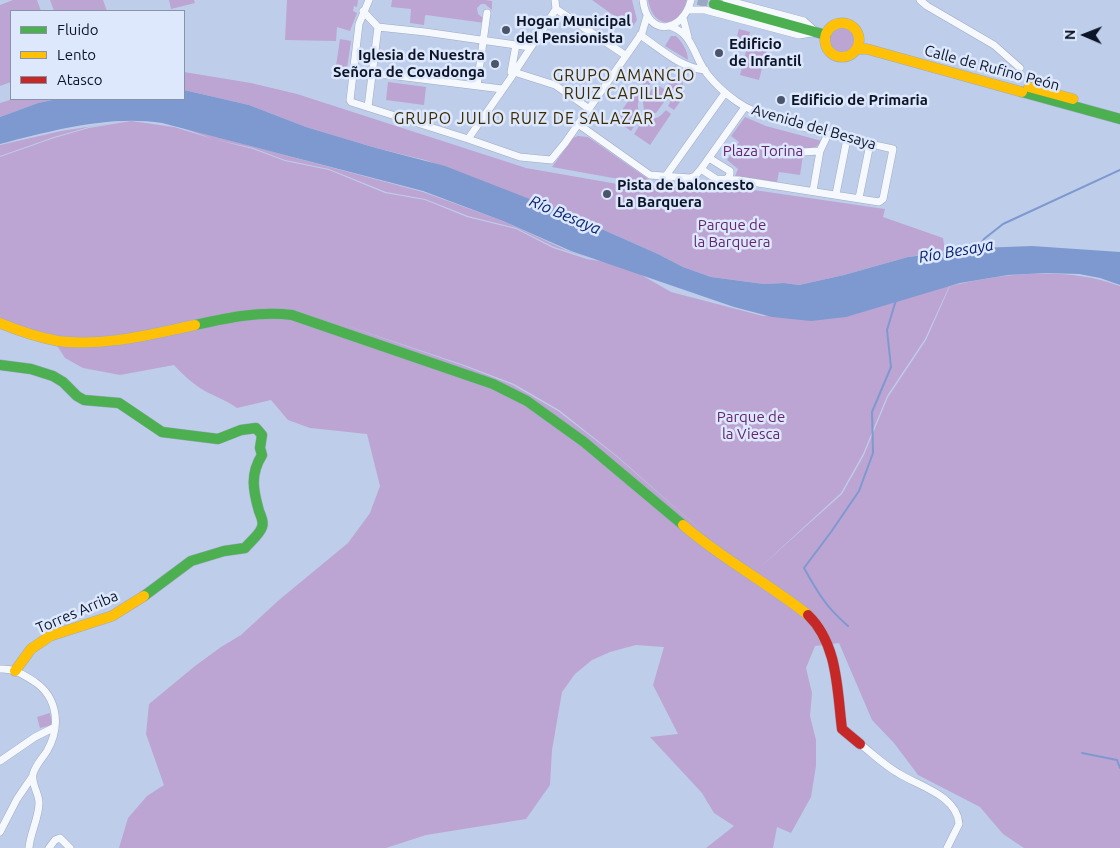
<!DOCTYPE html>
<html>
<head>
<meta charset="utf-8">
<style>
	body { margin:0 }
	#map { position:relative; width:1120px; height:848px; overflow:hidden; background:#becdea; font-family:Ubuntu,sans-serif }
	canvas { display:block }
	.legend { position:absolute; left:10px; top:10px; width:175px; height:90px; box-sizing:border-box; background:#dde8fd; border:1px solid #8993a7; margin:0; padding:6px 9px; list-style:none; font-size:15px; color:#0c1427 }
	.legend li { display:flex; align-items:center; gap:10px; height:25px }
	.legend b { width:25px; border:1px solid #8993a7 }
	.north { position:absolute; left:1060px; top:10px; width:50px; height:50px; -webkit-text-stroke:4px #dde8fd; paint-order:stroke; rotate:271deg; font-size:14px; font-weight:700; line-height:20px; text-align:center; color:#0c1427 }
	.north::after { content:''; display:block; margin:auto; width:18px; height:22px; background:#0c1427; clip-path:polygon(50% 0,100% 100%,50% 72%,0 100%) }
</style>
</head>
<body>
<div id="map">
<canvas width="1120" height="848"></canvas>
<ul class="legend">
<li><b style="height:6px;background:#4caf50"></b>Fluido</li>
<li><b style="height:6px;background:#ffc107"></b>Lento</li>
<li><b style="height:6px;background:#c62828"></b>Atasco</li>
</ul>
<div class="north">N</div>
</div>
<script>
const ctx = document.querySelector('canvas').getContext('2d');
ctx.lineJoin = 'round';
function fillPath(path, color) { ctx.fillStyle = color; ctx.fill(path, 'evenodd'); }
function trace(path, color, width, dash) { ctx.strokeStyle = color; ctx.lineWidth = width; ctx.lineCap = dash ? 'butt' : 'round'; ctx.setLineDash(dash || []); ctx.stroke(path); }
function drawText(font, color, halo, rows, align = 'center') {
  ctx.font = font + ' Ubuntu,sans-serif'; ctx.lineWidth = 5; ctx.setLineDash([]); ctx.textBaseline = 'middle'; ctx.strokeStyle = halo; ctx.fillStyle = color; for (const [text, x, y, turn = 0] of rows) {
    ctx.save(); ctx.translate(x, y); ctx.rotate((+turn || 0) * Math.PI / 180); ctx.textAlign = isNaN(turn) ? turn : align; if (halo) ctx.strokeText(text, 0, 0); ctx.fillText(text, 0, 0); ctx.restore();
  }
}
const green = new Path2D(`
	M13,0H37L41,11H11V82L0,86V5Z
	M50,0H103L107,11H54Z
	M169,0H194L195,3L171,9Z
	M287,0H358L357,7L354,6L353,11L357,13L350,31L337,27L336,41L285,40Z
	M392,0H485L492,1V10L485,4H481L477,8L478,14L484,19L485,23L426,15L425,16L424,25L410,23L411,9L391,7Z
	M592,0H632L637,20L633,26L630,27Z
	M648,0H687C679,28 654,31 648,0Z
	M830 40a12 12 0 1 1 24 0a12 12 0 1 1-24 0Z
	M739,29L750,32L746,46L735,44Z
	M671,36H676C682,42 688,51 688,60L665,46Z
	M750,36L769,41L759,80L740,75Z
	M340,39L351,41L347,68L336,66Z
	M676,66L665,83L658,79L657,81L651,83L645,90L639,86L650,70Z
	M680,70L685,95L674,110L668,106C673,98 674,92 668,84Z
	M184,72L251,83L297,94L526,168L623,185L733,187L885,209L883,217L943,238L945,251L908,257L844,275L799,285L784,283L764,284L711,277L683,267L658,254L563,212L425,160L376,148L306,127L249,105L184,90Z
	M388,82L426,87L424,105L386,100Z
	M659,86L666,90L667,98L656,113H648L644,110L643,102L652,89Z
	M636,90L642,94C638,101 635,107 642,115L631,131L615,120Z
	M13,99H57L38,103L0,117V103Z
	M666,110L671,114L650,145L634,134L645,117C655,121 660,117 666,110Z
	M745,117L766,126L822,141L816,147L804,149L800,175L779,172L777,182L735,176L738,169L727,160L739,142L731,136Z
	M127,121L89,127L54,137L0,156V145L61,131Z
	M131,121L174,127L213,139L253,149L285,161L329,170L385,193L425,200L467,217L516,229L553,248L587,259L624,265L671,292L763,316L799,312L953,278L925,339L887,396L863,454L841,493L757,570L842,494L864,455L888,397L926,340L950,286C1005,273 1066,266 1120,286V848H1024L1003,834L980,807L918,775L894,743L872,720L839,643L815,646L806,668L812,693L810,716L816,740V766L811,797L791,833L777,827L773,848H706L734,826L714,813L702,793L650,737L678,734L653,685L664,647L636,645L610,652L592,660L575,674L562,692L552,750L550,785L526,819L426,835L386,848H119L128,818L147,796L164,785L146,734L149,704L195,666L221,647L241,635L279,600L348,543L370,513L380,486L367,434L310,428L288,420L271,400L237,408C226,400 216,397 205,391C193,384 183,375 174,365L120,375L83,368L65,358L56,344L40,334L0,319V157L54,138L89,128ZM336,322L464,365L514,384L559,410L617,456L711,539L616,456L558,411L513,385L464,366Z
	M180,127L423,192L503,221L566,250L593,259L554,247L516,228L468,216L425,199L386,192L329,169L285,160L253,148L213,139Z
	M578,136L588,137L651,181L613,178L552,167L573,138Z
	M50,713L52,725L40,728L37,717Z`);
const water = new Path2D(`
	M184,90L249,105L306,127L376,148L445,166L563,212L658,254L683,267L711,277L764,284L784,283L799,285L844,275L908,257L979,248L1032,246L1120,252V285L1100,278L1079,274L1045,273L1008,275L960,283L846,317L811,321L772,317L734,307L571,251L503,221L423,191L162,123C108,115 52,131 0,144V117L38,103L57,99H184Z`);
const stream = new Path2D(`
	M979,249V246L984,239L1003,224L1120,170
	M848,626C826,607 818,593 804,568L831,532L859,491L873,453L872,412L891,367L887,330L896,300
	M1082,753L1117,760L1120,768`);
const primaryTunnel = new Path2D(`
	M698,0L714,4`);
const street = new Path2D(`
	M369,0L359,24L350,100L351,102L468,139L520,157L551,160L565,143L642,33L647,16
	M643,0C647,38 683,33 691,0
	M726,0L804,21L814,30
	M920,0L927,6L994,45L1020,68
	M556,9L625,55
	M688,10H705L799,35L812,33
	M363,11L378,27L425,32L530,47
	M683,18L688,37
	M669,26C694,33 693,57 708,75C716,85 726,94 736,101C751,112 768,116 785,122C821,133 857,141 893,149L883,199L879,202L739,180L716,179L701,169
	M640,35C660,48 680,68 705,70
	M511,72L516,45
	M514,72L555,85L588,108
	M373,73L502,89
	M477,86L487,13
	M368,107L378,27
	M578,124L650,175L690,178L695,176L701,169L745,107
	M468,139L510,79L556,9L555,0
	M791,155L801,152L820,151
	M709,158L730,171V174L727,180
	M665,177L725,93
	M813,191L820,151L828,134
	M836,194L847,139
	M859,198L870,144
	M0,669C14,668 24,675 35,682C58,698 61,727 47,751C42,759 36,764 33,774C31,784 39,793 39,803C39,818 30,833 29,848
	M860,744C873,754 884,765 898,773C918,786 957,795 959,824L947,848
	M0,761L35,737L55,727
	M0,832L17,799L32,777
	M49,848L55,840L60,838L70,848`);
const fast = new Path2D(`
	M714,4L826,35
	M1022,92L1120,119
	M195,325C227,318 258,311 292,315L493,384L527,401L584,442L683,525
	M0,365L31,369L53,376L63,382L77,396L84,400L119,403L162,432L218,439L241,430L256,428L262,435L260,448L262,455C250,474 253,490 259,511C261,516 264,522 262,527C260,534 250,542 245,548L224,551L191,561L144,596`);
const slow = new Path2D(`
	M825 40a17 17 0 1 1 34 0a17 17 0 1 1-34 0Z
	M856,49H867L1022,92
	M1029,87L1073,99
	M0,323C19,331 38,337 58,341C104,347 151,334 195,325
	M683,525C722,559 768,583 808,615
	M15,671L31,649L50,636L112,616L144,596`);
const jam = new Path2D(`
	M808,615C838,644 837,690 842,729L860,744`);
const markers = [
	[506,30,5,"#4a556b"],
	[719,53,5,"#4a556b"],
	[495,64,5,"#4a556b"],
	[781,100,5,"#4a556b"],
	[607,194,5,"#4a556b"]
];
const poiNames = [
	["Hogar Municipal",516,21],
	["del Pensionista",516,38],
	["Edificio",729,44],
	["de Infantil",729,61],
	["Iglesia de Nuestra",485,55,"right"],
	["Señora de Covadonga",485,72,"right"],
	["Edificio de Primaria",791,100],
	["Pista de baloncesto",617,185],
	["La Barquera",617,202]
];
const streetNames = [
	["Calle de Rufino Peón",992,68,15],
	["Avenida del Besaya",814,127,16],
	["Torres Arriba",77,612,-23]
];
const parkNames = [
	["Plaza Torina",763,151],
	["Parque de",732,225],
	["la Barquera",732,242],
	["Parque de",751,417],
	["la Viesca",751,434]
];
const neighbourhoodNames = [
	["GRUPO AMANCIO",624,76],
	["RUIZ CAPILLAS",624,94],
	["GRUPO JULIO RUIZ DE SALAZAR",524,119]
];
const waterNames = [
	["Río Besaya",565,215,23],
	["Río Besaya",956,251,-10]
];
fillPath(green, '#bca5d2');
fillPath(water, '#7e99d0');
trace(stream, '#7e99d0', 2);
trace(primaryTunnel, '#9aa8c3', 10, [10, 5]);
trace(street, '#9faac1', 8);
trace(fast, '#9faac1', 11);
trace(slow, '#9faac1', 11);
trace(jam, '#9faac1', 11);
trace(street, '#f5f8fc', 7);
trace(fast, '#4caf50', 10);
trace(slow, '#ffc107', 10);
trace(jam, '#c62828', 10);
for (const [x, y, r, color] of markers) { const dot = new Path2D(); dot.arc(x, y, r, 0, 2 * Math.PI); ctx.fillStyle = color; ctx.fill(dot); trace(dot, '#dde8fd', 2); }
drawText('bold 15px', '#0c1427', '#dde8fd', poiNames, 'left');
drawText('15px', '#0c1427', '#dde8fd', streetNames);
drawText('15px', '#67246e', '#dde8fd', parkNames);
ctx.letterSpacing = '1px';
drawText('16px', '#3c2b02', '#dde8fd', neighbourhoodNames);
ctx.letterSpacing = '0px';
drawText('italic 16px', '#072371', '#dde8fd', waterNames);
</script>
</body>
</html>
